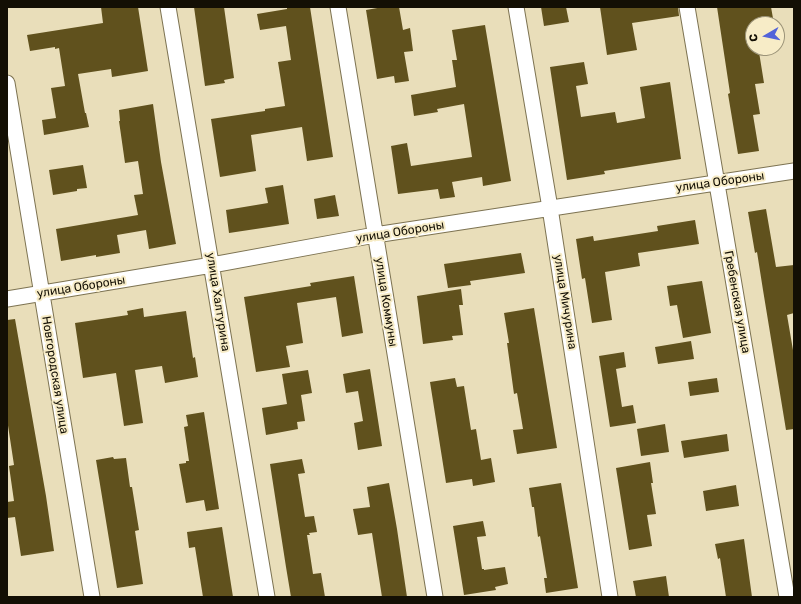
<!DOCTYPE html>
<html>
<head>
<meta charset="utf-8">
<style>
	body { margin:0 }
	#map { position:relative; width:801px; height:604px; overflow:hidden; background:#e9deba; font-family:Rubik,sans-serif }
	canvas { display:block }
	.frame { position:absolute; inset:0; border:8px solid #130f04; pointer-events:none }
	.north { position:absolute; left:745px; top:16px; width:40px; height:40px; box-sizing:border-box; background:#f7ecc7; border:1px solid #9c9479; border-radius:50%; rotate:261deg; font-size:11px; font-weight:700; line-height:16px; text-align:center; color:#130f04 }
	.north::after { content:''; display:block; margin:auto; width:14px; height:18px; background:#5263d9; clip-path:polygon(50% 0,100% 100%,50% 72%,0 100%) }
</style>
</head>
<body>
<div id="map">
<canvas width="801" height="604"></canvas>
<div class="frame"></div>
<div class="north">С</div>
</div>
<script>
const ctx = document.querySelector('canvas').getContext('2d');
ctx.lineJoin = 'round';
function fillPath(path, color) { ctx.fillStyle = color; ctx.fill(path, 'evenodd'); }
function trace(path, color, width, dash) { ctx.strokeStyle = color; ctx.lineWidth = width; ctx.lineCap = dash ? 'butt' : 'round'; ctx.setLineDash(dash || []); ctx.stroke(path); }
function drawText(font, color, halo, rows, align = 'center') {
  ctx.font = font + ' Rubik,sans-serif'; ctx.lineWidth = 4; ctx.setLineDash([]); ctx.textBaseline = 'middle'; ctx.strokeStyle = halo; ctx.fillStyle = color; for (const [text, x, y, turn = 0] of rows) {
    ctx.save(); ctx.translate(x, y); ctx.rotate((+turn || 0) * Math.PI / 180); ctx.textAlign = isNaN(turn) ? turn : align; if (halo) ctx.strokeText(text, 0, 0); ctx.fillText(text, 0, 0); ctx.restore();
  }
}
const building = new Path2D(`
	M101,7H138L148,71L112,77L111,69L78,74L85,113H86L89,127L44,135L42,120L56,118L51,88L65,86L59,48L55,49V47L30,51L27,35L103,23Z
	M194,7H224L234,78L224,80L225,83L205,86Z
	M287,7H310L333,157L307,161L302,127L251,135L256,171L220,177L211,119L265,111V109L285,106L278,62L291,60L286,26L260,30L257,14L287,9Z
	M383,7H399L403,30L410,28L413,51L404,52L409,81L395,83L394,76L377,79L366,10Z
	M541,7H566L569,22L544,26Z
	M600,7H678L679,16L632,23L637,50L607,55Z
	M717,7H771L774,24H753V48H777V45L778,49L759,52L764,83L755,84L760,114L753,115L759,151L738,154L728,94L730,93Z
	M485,25L511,181L483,186L482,177L452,182L455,197L440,199L438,189L398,194L391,146L407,143L411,166L472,157L464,104L437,109L438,112L414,116L411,95L456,87L452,60H457L452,30Z
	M584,62L588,84L576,86L581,117L615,112L617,123L645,118L640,87L670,82L681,159L604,171L605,174L567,180L550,67Z
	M153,104L161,162L176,244L149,249L146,230L117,235L120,253L96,257V255L61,261L56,229L138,215L134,195L143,194L138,161L125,163L119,121H120L119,110Z
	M83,165L87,188L77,189V191L53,195L49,170Z
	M283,185L289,224L229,233L226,210L268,203L265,188Z
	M335,195L339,216L317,219L314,199Z
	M766,209L776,267L794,265V313L787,315L794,356V429L786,430L763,290L757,252L755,253L748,212Z
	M695,220L699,244L638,253L640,266L605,272L612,320L592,323L585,278L582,279L576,239L593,236L594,241L658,231L657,226Z
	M521,253L525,273L470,281L471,285L448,288L444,264Z
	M354,276L363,333L342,337L336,297L297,303L303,343L286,346L290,367L256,372L244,297L311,286L310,283Z
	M702,281L711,333L683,338L677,305L670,306L667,286Z
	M461,289L463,305H459L463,335L452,336L453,340L423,344L417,296Z
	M143,308L144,317L186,311L193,358L195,357L198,377L165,383L162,366L135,370L143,423L124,426L116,373L83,378L75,323L128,315L127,311Z
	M534,308L557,448L517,454L513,430L523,429L517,393L514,394L507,343H509L504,313Z
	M15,319L46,496L54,551L21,556L15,517L7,518V502L14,501L9,466L14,465L7,419V320Z
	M691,341L694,359L658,364L655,347Z
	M624,352L626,367L616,369L622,407L633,405L636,423L610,427L599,356Z
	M370,369L382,446L358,450L354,423L363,421L358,391L346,393L343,374Z
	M308,370L312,393L301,395L305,421L297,422L298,429L266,435L262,408L287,404L282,374Z
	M455,378L457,387L464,386L471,430L476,429L481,460L491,458L495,482L473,486L472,479L446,483L430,382Z
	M717,378L719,392L690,396L688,382Z
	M204,412L219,509L206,511L204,500L186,503L179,464L186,463V461H189L184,427L188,426L186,415Z
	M665,424L669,452L641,456L637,429Z
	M727,434L729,451L684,458L681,441Z
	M113,457L114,459L126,458L130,487H132L139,530L135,531L143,584L117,588L96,460Z
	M302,459L305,473L298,474L305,517L314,516L317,532L309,533L310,535H307L313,574L321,573L325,597H291L286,567L270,464Z
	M650,462L653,483H651L656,514L647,515L652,546L629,550L616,468Z
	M389,483L397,529L407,597H382L372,533L358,535L353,509L370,507L367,487Z
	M561,483L578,588L546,593L544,578H547L540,536L538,537L534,507H532L529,488Z
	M736,485L739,506L706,511L703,491Z
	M483,521L486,536L477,537L482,569H484V570L505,567L508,584L495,587L496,590L464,595L453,526Z
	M222,527L233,597H203L195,547L189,548L187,532Z
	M744,539L752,597H726L720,558L718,559L715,544Z
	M666,576L669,597H636L633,581Z`);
const minor = new Path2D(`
	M168,7L267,597
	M338,7L435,597
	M516,7L550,208L610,597
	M687,7L787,597
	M7,83L92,597
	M7,299L212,265L375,235L794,171`);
const streetNames = [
	["улица Обороны",720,182,-8],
	["улица Обороны",400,232,-9],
	["улица Обороны",81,287,-9],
	["улица Халтурина",218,302,81],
	["улица Коммуны",386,302,81],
	["улица Мичурина",565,302,81],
	["Гребенская улица",737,302,80],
	["Новгородская улица",55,375,81]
];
fillPath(building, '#60511d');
trace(minor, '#7d7352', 17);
trace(minor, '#fff', 15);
drawText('12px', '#130f04', '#f7ecc7', streetNames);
</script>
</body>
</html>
